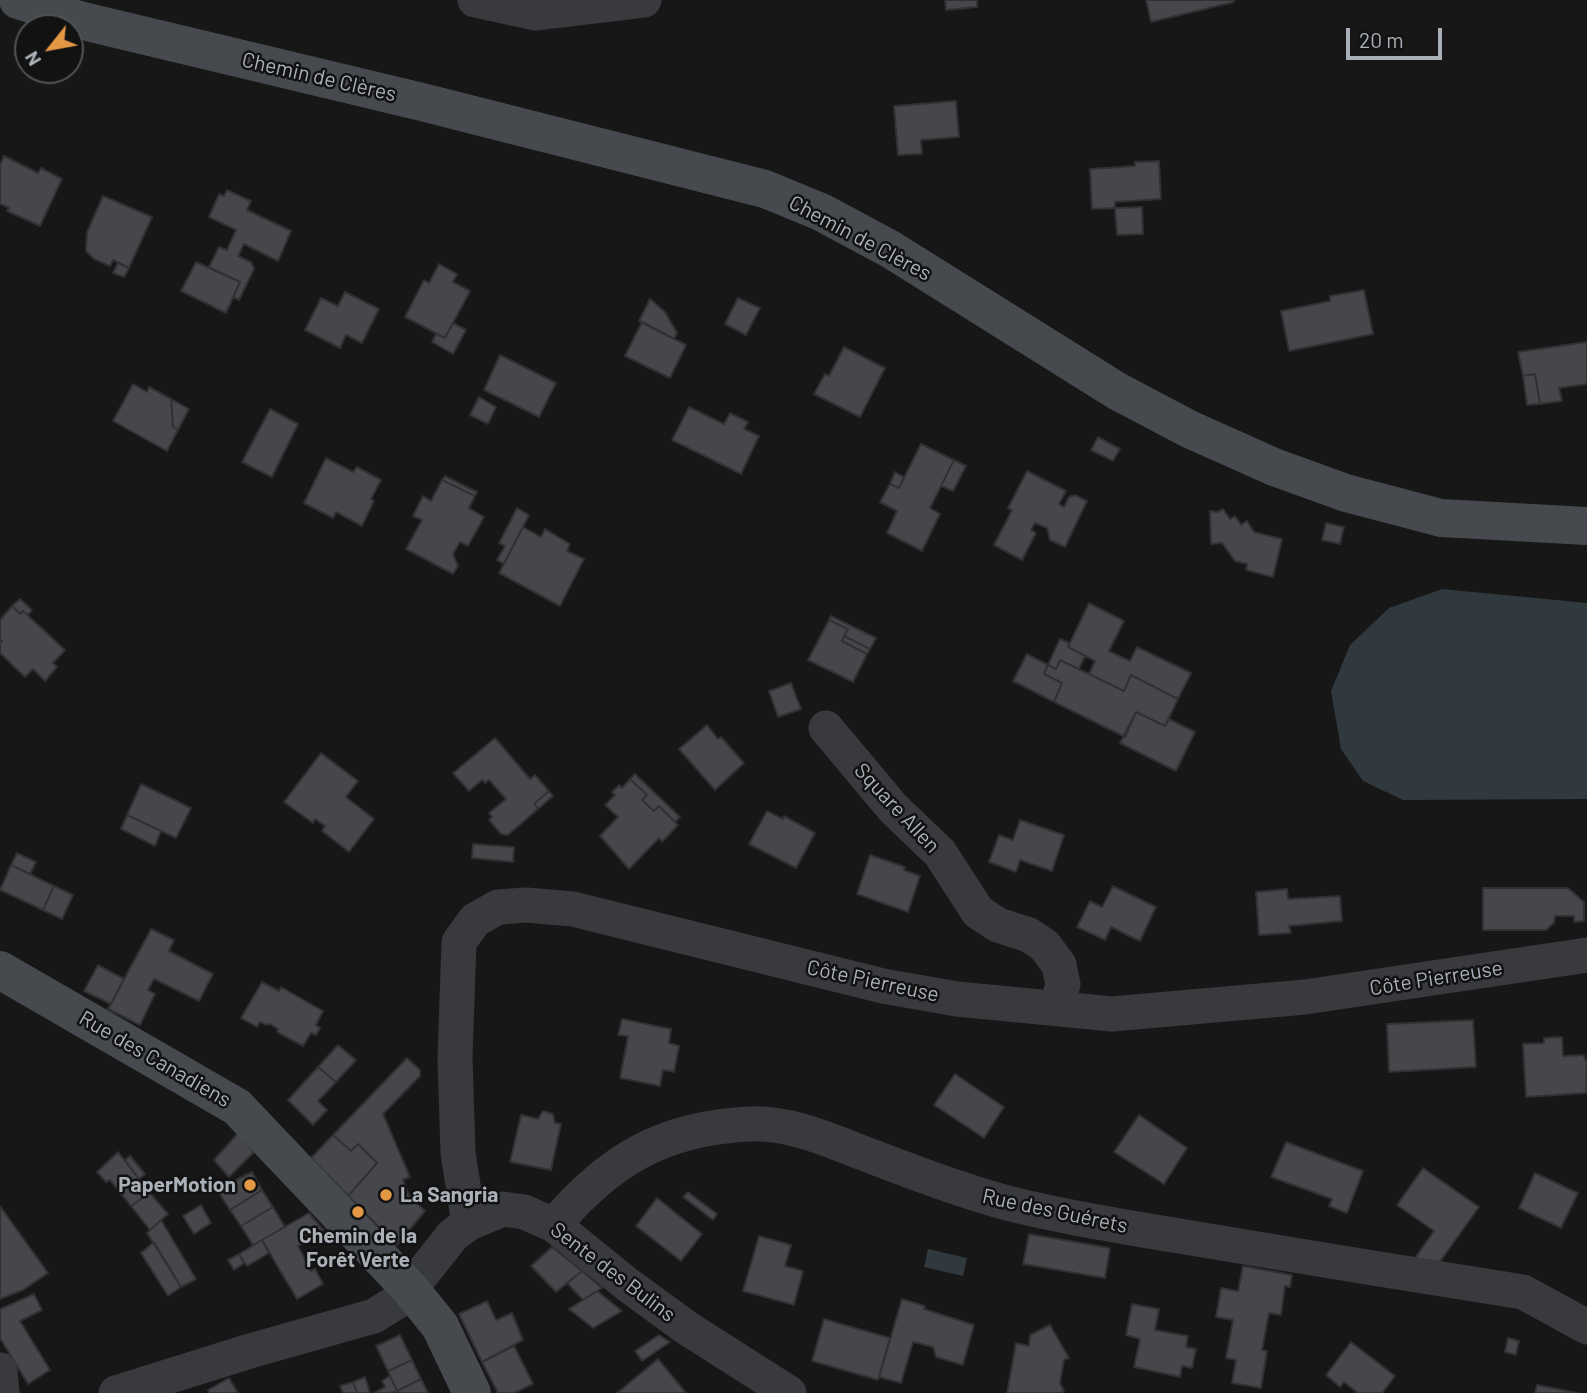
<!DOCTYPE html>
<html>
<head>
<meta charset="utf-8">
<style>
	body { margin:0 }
	#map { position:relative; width:1587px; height:1393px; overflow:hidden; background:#171718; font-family:Barlow,sans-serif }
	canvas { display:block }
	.north { position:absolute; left:14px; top:14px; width:70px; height:70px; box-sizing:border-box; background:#121213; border:2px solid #4f5155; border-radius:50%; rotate:239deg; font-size:19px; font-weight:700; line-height:28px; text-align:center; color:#aab0b7 }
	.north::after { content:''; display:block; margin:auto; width:24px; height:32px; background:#e39844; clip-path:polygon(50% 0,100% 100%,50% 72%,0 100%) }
	.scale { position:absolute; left:1346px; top:28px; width:96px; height:32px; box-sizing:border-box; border:4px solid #aab0b7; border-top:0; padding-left:9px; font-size:21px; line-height:24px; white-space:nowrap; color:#aab0b7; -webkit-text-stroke:5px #121213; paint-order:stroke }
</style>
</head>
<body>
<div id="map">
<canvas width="1587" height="1393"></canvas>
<div class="north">N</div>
<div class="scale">20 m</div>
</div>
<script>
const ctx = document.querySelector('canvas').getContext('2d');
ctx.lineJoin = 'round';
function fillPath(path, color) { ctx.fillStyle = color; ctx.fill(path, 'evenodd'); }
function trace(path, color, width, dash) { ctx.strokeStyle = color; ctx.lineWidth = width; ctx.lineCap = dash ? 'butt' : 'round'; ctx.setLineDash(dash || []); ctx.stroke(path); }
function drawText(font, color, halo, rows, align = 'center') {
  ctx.font = font + ' Barlow,sans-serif'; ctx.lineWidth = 5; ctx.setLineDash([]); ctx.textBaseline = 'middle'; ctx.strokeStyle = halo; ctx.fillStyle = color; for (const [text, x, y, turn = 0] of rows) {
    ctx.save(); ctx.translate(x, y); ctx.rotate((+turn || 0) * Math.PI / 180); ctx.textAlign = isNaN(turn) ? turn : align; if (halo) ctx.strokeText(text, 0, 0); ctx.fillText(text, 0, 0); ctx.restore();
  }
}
const water = new Path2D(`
	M1442,589L1587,603V799L1403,800L1363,781L1341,749L1331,691L1350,645L1389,608Z
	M928,1249L967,1258L963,1276L924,1267Z`);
const building = new Path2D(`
	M945,0H977V7L946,10Z
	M1146,0H1234V2L1151,22Z
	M956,101L959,137L921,140L922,154L898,155L894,106Z
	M4,156L38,173L41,168L62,179L40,226L7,211L9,208L0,204V165Z
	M1159,161L1161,199L1115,202V208L1092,209L1090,169L1135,166V162Z
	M227,190L251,201L247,210L291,231L278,261L244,244L238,256L251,262L254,269L239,300L233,297L240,282L209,267L219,247L227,250L236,230L209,217L219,194L224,196Z
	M103,196L152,217L129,268L113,260L110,266L94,259L86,251L87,232Z
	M1142,207L1143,234L1117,235L1115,208Z
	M196,262L240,282L226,313L181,291Z
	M118,263L129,268L124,277L113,273Z
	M439,264L457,274L453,282L470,291L445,338L405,317L424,280L429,283Z
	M1364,290L1373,334L1289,351L1281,311L1330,301V296Z
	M345,292L379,309L362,343L346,335L340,348L305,330L321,298L338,306Z
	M738,298L760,308L746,335L725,324Z
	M650,299L665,312L677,333L674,339L639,321Z
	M642,322L686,345L670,378L625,356Z
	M453,323L466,330L453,354L432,342L436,334L445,338Z
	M1587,342V384L1559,388L1562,401L1540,404L1535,374L1523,376L1518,352Z
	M844,347L885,368L860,417L814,394L825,374L829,376Z
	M500,355L556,383L539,417L484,390Z
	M1535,374L1540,404L1527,405L1523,376Z
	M133,384L147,392L149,387L171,399L173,427L178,430L167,451L113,421Z
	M479,397L496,407L488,424L470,415Z
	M171,399L189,409L178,430L173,427Z
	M689,407L724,424L730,413L748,422L744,429L759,436L741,474L672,440Z
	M270,409L298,424L272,477L242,462Z
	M1098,437L1120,449L1113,461L1091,450Z
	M921,444L954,460L930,508L940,514L922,551L887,533L897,511L880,502L890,484L899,488Z
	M326,458L353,472L357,467L381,480L371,499L374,501L362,526L336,512L333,518L304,503Z
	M954,460L966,466L953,491L941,486Z
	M1027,471L1066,491L1059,504L1064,507L1069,497L1075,495L1087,501L1065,547L1050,540L1047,528L1035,523L1031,530L1036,533L1022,560L994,545L1012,510L1008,508Z
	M895,472L904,477L899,488L890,484Z
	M445,476L477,492L475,496L442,480Z
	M442,480L475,496L469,508L484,517L468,546L460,542L453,554L458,566L453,574L406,549L422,520L413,516L423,496L431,501Z
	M517,508L529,515L504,564L497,560L505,546L499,543Z
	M1223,509L1230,519L1235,516L1241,525L1247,521L1254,532L1282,539L1273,577L1246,570L1247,564L1235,561L1222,543L1211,544L1210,511L1218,512Z
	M1326,523L1344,527L1340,544L1322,540Z
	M523,527L541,537L545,529L570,544L567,551L584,559L560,606L499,573Z
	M20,599L32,610L28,615L23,611L20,614L12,606Z
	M1089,603L1124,621L1109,651L1130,661L1137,647L1191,673L1178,699L1131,675L1124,691L1089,674L1095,661L1068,647Z
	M12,606L20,614L23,611L65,650L53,663L57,667L45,681L33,669L25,677L0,653V643L2,641L0,639V620Z
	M831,616L876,638L870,649L844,636L848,629L829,620Z
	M829,620L848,629L842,641L867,654L853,682L808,660Z
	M844,636L870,649L867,654L842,641Z
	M1060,639L1069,643L1068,647L1085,656L1079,669L1060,660L1056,669L1048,665Z
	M1027,654L1048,665L1044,674L1062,683L1054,702L1013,681Z
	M1060,660L1124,691L1131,675L1178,699L1165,726L1136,712L1125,737L1054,702L1062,683L1044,674L1048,665L1056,669Z
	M791,683L801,709L778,717L769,691Z
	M1136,712L1165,726L1169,719L1195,732L1176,771L1120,743Z
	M707,725L718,739L721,737L744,763L715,790L679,749Z
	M495,738L530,779L535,775L549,791L534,804L538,809L508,835L501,834L489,820L492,817L489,813L506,799L489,780L485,783L482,780L469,791L453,773Z
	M321,753L358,781L346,797L374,819L349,852L322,831L325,826L315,819L313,823L284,802Z
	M635,774L680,817L675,822L659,806L654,811L642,800L647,795L630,779Z
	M630,779L647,795L642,800L654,811L659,806L678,825L662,842L659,838L629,869L600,836L618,817L605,805L615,795L612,792L619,785L622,788Z
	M141,784L191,808L176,838L127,815Z
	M549,791L553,796L538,809L534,804Z
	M767,811L783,819L784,816L815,833L796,868L749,844Z
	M127,815L161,831L155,846L121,829Z
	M1020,820L1064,835L1052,871L1020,860L1016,872L989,862L999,835L1013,840Z
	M473,844L514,847L513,862L472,858Z
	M17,853L36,862L30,874L11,865Z
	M870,855L905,867L904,870L920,876L908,912L857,894Z
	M11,865L54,886L43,910L0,890Z
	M54,886L73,895L62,919L43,910Z
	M1113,886L1156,907L1140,941L1111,927L1105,940L1077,927L1090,901L1102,907Z
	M1483,888H1568L1584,902V921L1574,922V916H1555L1554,923L1546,930H1483Z
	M1287,889L1288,899L1340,896L1342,921L1289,926L1291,933L1259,935L1256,892Z
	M151,929L174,940L169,951L213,974L199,1001L154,979L148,990L155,994L140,1025L108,1009Z
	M98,965L124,979L111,1004L84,991Z
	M262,982L279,991L281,987L323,1011L316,1025L320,1028L316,1035L311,1033L303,1046L277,1032L278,1029L270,1024L267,1025L260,1022L257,1027L241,1018Z
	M622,1019L671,1029L669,1043L679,1046L674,1072L663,1070L660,1086L620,1078L628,1036L618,1035Z
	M1473,1020L1476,1067L1389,1072L1387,1024Z
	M1562,1037L1563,1056L1584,1055L1585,1060H1587L1586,1093L1526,1097L1523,1044L1544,1043V1038Z
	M338,1045L356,1060L336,1082L318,1067Z
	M407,1058L420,1070V1076L383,1114L410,1177L403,1180L409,1195L425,1211L397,1245L348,1196L377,1163L358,1144L351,1151L333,1135Z
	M318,1067L336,1082L318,1101L327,1110L313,1125L288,1100Z
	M955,1074L1004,1107L984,1138L934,1105Z
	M543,1111L553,1114L555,1123L561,1124L551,1170L510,1162L521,1115L538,1119Z
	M1139,1115L1187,1148L1164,1184L1114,1152Z
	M238,1133L254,1152L229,1177L214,1160Z
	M333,1135L351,1151L358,1144L377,1163L348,1196L311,1158Z
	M1286,1142L1363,1171L1347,1213L1329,1206L1332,1199L1271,1177Z
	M118,1152L150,1193L131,1206L110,1180L106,1182L97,1172Z
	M130,1156L145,1174L139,1179L125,1160Z
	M1423,1168L1479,1207L1439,1263L1415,1258L1434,1231L1397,1205Z
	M252,1172L262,1190L230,1210L219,1193L236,1180Z
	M1535,1173L1578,1193L1561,1228L1519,1208Z
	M262,1190L273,1207L241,1226L230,1210Z
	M688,1192L717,1214L713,1220L683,1197Z
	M150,1193L168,1214L150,1230L131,1206Z
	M657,1198L702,1234L681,1261L636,1226Z
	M201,1205L211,1223L194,1234L183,1216Z
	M0,1206L48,1273L23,1290L0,1299Z
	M273,1207L285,1227L253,1245L241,1226Z
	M309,1213L324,1231L298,1246L311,1271L315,1269L323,1284L297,1299L262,1240Z
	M161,1220L196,1279L181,1287L147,1233Z
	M1029,1234L1110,1248L1105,1278L1023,1264Z
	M759,1236L791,1245L785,1266L803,1271L794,1305L743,1291Z
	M262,1240L269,1253L247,1266L239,1254Z
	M154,1242L181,1287L168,1296L141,1253Z
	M552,1247L582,1271L556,1292L531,1266Z
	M239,1254L244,1263L234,1270L228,1260Z
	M1243,1266L1292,1275L1290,1287L1285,1286L1281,1315L1269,1313L1262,1350L1267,1351L1261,1388L1232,1383L1236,1360L1226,1358L1233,1320L1216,1317L1221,1288L1238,1291Z
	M582,1271L602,1288L583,1300L567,1283Z
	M597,1291L622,1311L593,1328L569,1309Z
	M34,1294L42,1310L20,1321L50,1370L28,1384L0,1338V1309Z
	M902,1299L925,1306L924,1309L974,1325L963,1365L936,1357L933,1347L913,1342L901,1383L879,1377Z
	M487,1301L496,1320L512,1313L523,1340L482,1362L459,1314Z
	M1132,1304L1159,1309L1155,1330L1188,1336L1186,1347L1196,1349L1192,1368L1182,1366L1180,1377L1134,1367L1140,1339L1126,1335Z
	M824,1319L890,1338L878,1380L812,1361Z
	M1050,1325L1069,1358L1064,1360L1060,1383L1064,1391L1060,1393H1007L1016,1343L1029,1346L1030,1335Z
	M400,1335L412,1360L388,1371L376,1346Z
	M659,1335L670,1342L642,1361L635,1351Z
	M1508,1338L1519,1341L1516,1355L1505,1352Z
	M1351,1342L1395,1376L1382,1393H1358L1344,1382L1340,1387L1326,1375Z
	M514,1346L533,1384L514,1393H498L482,1362Z
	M658,1359L686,1393H617Z
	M412,1360L421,1379L397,1391L388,1371Z
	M390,1376L397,1391L391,1393H374L385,1387L382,1381Z
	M365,1377L370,1393H357L353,1382Z
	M229,1378L238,1393H209L208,1390Z
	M421,1379L428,1393H398L397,1391Z
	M353,1382L357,1393H343L340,1386Z
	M1537,1385L1578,1393H1535Z`);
const street = new Path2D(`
	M475,0L535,13L644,0
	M826,728L893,808L940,853L978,912L998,925L1029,935L1045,946L1059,965L1063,984L1057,1007
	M469,1223L458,1153L455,1058L459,942L475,920L498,907L526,905L573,909L883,986L957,999L1112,1014L1305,997L1587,955
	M554,1225C609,1160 663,1128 749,1124C793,1122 835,1143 876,1158C920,1175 965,1192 1011,1204C1077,1220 1143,1230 1209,1241C1314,1259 1418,1275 1523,1292L1587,1327
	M0,1370L2,1393
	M116,1393L250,1351L374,1316L398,1301L410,1289L453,1235L469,1223L503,1209L524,1212L554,1225L628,1285L687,1328L789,1393`);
const secondary = new Path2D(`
	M18,0L79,20L422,102L765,189L821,212L890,249L1117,391L1189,429L1274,467L1346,493L1441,518L1587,526
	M0,970L237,1107L410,1289L440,1326L472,1393`);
const markers = [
	[250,1185,7,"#e39844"],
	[386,1195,7,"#e39844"],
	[358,1212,7,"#e39844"]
];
const streetNames = [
	["Chemin de Clères",319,77,13],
	["Chemin de Clères",860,238,28],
	["Square Allen",897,808,47],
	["Côte Pierreuse",1436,978,-9],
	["Côte Pierreuse",873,981,12],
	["Rue des Canadiens",155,1059,30],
	["Rue des Guérets",1055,1211,12],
	["Sente des Bulins",613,1272,37]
];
const poiNames = [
	["PaperMotion",236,1185],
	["La Sangria",400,1195,"left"],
	["Chemin de la",358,1236,"center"],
	["Forêt Verte",358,1260,"center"]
];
fillPath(water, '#30393d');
fillPath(building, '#46474b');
trace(building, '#313134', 2);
trace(street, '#383a3d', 35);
trace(secondary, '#46494d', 38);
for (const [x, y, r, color] of markers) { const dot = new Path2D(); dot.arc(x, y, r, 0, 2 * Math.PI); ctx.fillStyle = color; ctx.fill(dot); trace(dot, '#121213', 2.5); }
drawText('21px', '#aab0b7', '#121213', streetNames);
drawText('bold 21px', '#aab0b7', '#121213', poiNames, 'right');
</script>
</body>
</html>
